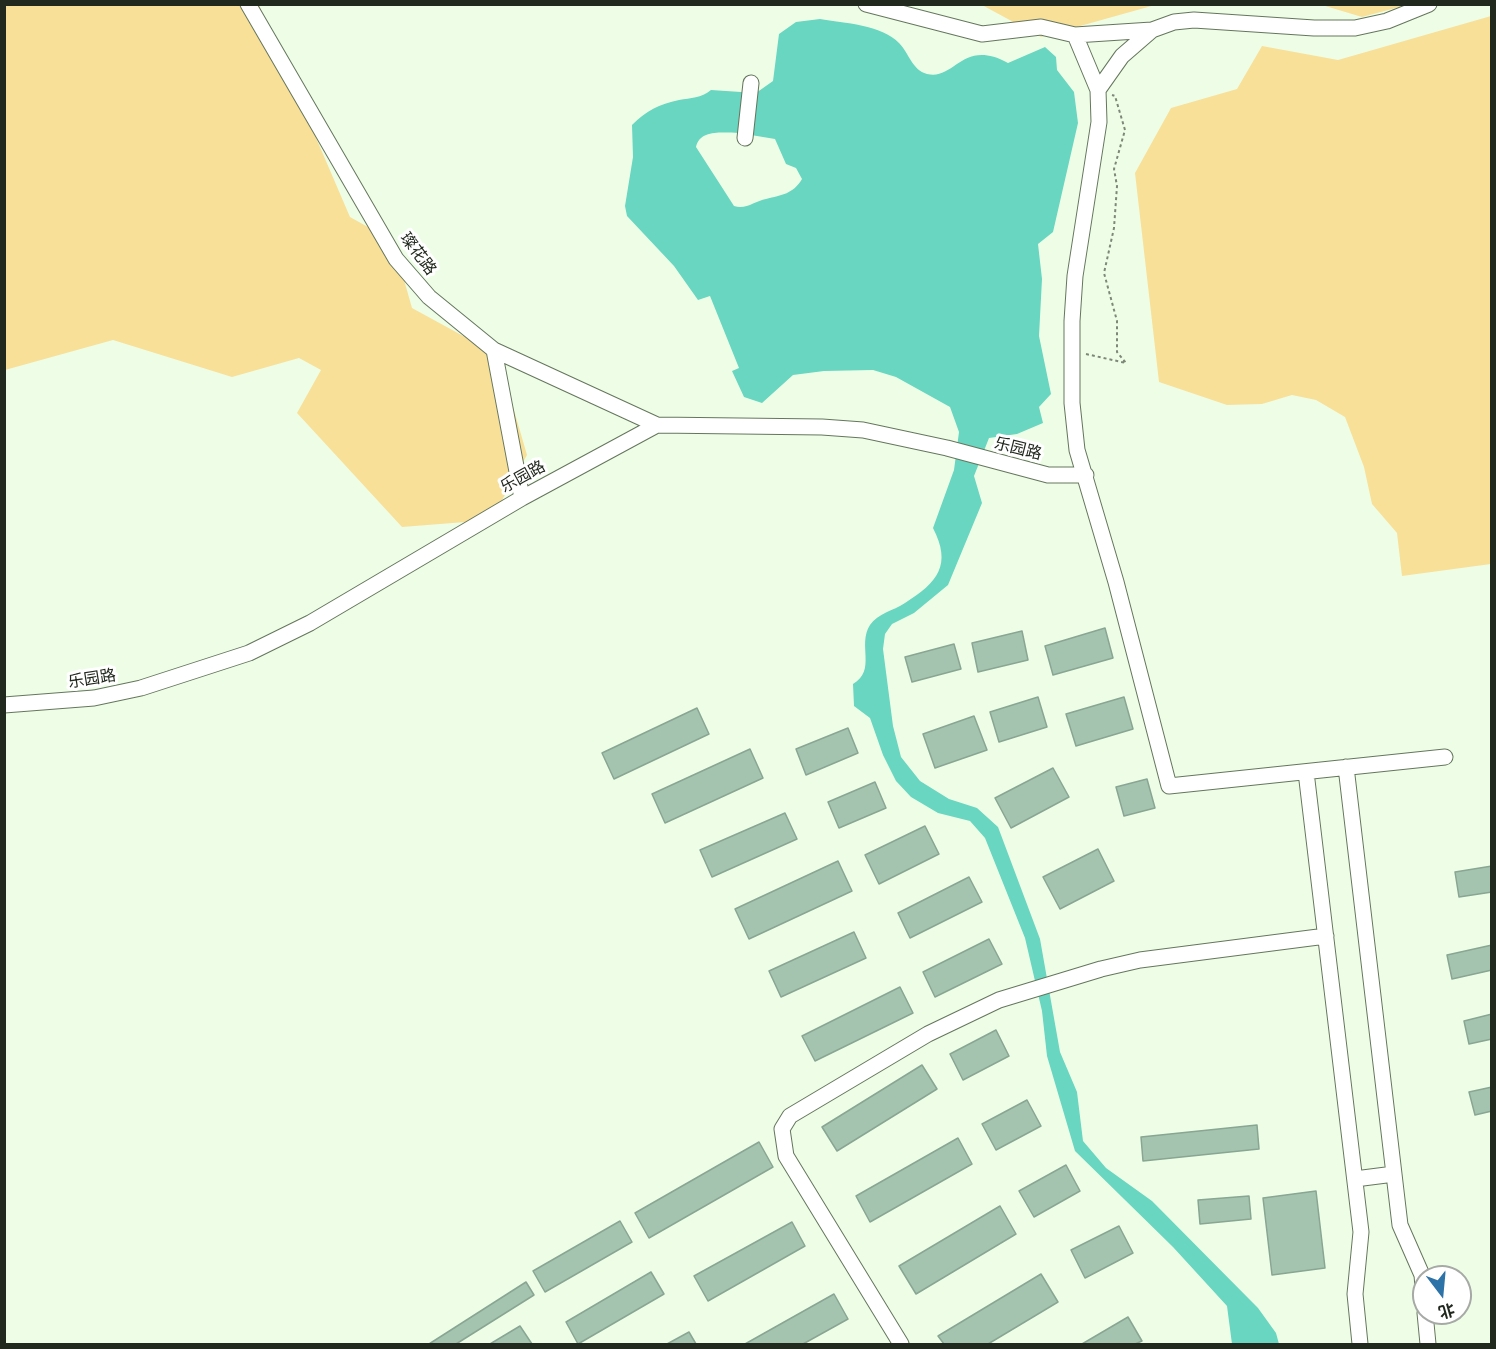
<!DOCTYPE html>
<html>
<head>
<meta charset="utf-8">
<style>
	body { margin:0 }
	#map { position:relative; width:1496px; height:1349px; overflow:hidden; background:#eefee6; font-family:"Work Sans","Noto Sans SC",sans-serif }
	canvas { display:block }
	.frame { position:absolute; inset:0; border:6px solid #21281d; pointer-events:none }
	.north { position:absolute; left:1412px; top:1265px; width:60px; height:60px; box-sizing:border-box; background:#fff; border:2px solid #a6a9a5; border-radius:50%; rotate:164deg; font-size:16px; font-weight:700; line-height:24px; text-align:center; color:#21281d }
	.north::after { content:''; display:block; margin:auto; width:21px; height:27px; background:#2d73a8; clip-path:polygon(50% 0,100% 100%,50% 72%,0 100%) }
</style>
</head>
<body>
<div id="map">
<canvas width="1496" height="1349"></canvas>
<div class="frame"></div>
<div class="north">北</div>
</div>
<script>
const ctx = document.querySelector('canvas').getContext('2d');
ctx.lineJoin = 'round';
function fillPath(path, color) { ctx.fillStyle = color; ctx.fill(path, 'evenodd'); }
function trace(path, color, width, dash) { ctx.strokeStyle = color; ctx.lineWidth = width; ctx.lineCap = dash ? 'butt' : 'round'; ctx.setLineDash(dash || []); ctx.stroke(path); }
function drawText(font, color, halo, rows, align = 'center') {
  ctx.font = font + ' "Work Sans","Noto Sans SC",sans-serif'; ctx.lineWidth = 6; ctx.setLineDash([]); ctx.textBaseline = 'middle'; ctx.strokeStyle = halo; ctx.fillStyle = color; for (const [text, x, y, turn = 0] of rows) {
    ctx.save(); ctx.translate(x, y); ctx.rotate((+turn || 0) * Math.PI / 180); ctx.textAlign = isNaN(turn) ? turn : align; if (halo) ctx.strokeText(text, 0, 0); ctx.fillText(text, 0, 0); ctx.restore();
  }
}
const green = new Path2D(`
	M5,5H259L350,217L393,241L412,308L498,355L527,455L491,520L402,527L297,413L321,370L299,358L232,377L113,340L5,370Z
	M982,5H1155L1041,37Z
	M1322,5H1407L1362,17Z
	M1491,16V564L1402,576L1397,533L1372,504L1364,467L1345,417L1316,400L1292,395L1262,404L1227,405L1159,382L1135,173L1171,108L1237,89L1262,46L1338,60Z`);
const water = new Path2D(`
	M820,19C844,23 882,25 899,43C909,53 912,70 927,74C955,81 962,38 1008,63L1045,47L1056,57L1057,70L1074,92L1078,123L1053,232L1038,244L1042,279L1039,336L1051,394L1039,407L1043,423L1017,434L989,438L974,476L982,503L948,585L914,613L892,624L885,634L883,649L893,726L901,757L920,781L949,799L977,808L998,827L1040,939L1060,1052L1077,1092L1083,1141L1106,1168L1152,1201L1258,1308L1276,1333L1279,1344H1232L1227,1306L1173,1247L1075,1151L1047,1056L1042,1011L1025,938L985,838L970,821L938,813L911,797L896,781L883,755L870,718L854,706L853,684C877,670 857,645 870,625C878,613 893,611 905,603C938,582 952,565 933,528L954,470L959,432L950,407L896,377L873,370L824,371L793,375L762,403L744,397L732,371L739,368L710,296L698,300L674,266L627,216L625,206L633,157L632,125C646,111 659,104 679,100C691,98 701,98 711,90L756,93L773,81L779,34L796,22ZM739,133L775,139L786,164L796,168L802,179C793,194 782,195 766,199C755,201 746,210 734,206L696,147C700,129 724,133 739,133Z`);
const building = new Path2D(`
	M1105,628L1113,658L1053,675L1045,646Z
	M1022,631L1028,660L978,672L972,643Z
	M954,644L961,669L912,682L905,657Z
	M1038,697L1047,727L999,742L990,712Z
	M1124,697L1133,729L1076,746L1066,714Z
	M697,708L709,734L614,779L602,753Z
	M974,716L987,750L935,768L923,734Z
	M848,728L858,753L806,775L796,749Z
	M750,749L763,778L665,823L652,794Z
	M1053,768L1069,797L1011,828L995,798Z
	M1147,779L1155,808L1124,816L1116,787Z
	M875,782L886,808L839,828L828,802Z
	M785,813L797,839L712,877L700,850Z
	M925,826L939,854L879,884L865,855Z
	M1098,849L1114,881L1060,909L1043,877Z
	M838,861L852,891L749,939L735,909Z
	M1492,866V892L1459,897L1455,872Z
	M969,877L982,902L910,938L898,913Z
	M854,932L866,958L781,997L769,971Z
	M989,939L1002,964L935,997L923,972Z
	M1492,945V970L1452,979L1447,955Z
	M900,987L913,1013L815,1061L802,1036Z
	M1492,1014V1039L1469,1044L1464,1021Z
	M996,1030L1009,1056L963,1080L950,1054Z
	M922,1065L937,1089L837,1151L822,1127Z
	M1492,1087V1111L1475,1115L1469,1092Z
	M1027,1100L1041,1126L996,1150L982,1124Z
	M1257,1125L1259,1149L1143,1161L1141,1137Z
	M958,1138L972,1164L870,1222L856,1196Z
	M759,1142L773,1167L649,1238L635,1213Z
	M1066,1165L1080,1191L1034,1217L1019,1191Z
	M1316,1191L1325,1268L1272,1275L1263,1198Z
	M1249,1196L1251,1219L1200,1224L1198,1200Z
	M1000,1206L1016,1234L916,1294L899,1266Z
	M620,1221L632,1242L545,1292L533,1271Z
	M792,1222L805,1246L708,1301L694,1276Z
	M1119,1226L1133,1253L1085,1278L1071,1250Z
	M651,1272L664,1294L578,1344L566,1322Z
	M1041,1274L1058,1302L988,1344H944L938,1336Z
	M526,1282L534,1295L456,1344H429Z
	M834,1294L848,1319L803,1344H745Z
	M1128,1317L1142,1341L1135,1344H1082Z
	M520,1326L532,1344H490Z
	M689,1332L696,1344H667Z`);
const path = new Path2D(`
	M1086,354L1126,363L1117,352V321L1104,273L1114,228L1117,186L1114,169L1125,130L1115,96L1112,95`);
const minor = new Path2D(`
	M248,4L396,259L429,297L494,350L657,425
	M866,4L982,34L1041,27L1075,35L1152,30L1174,22L1194,20L1314,28H1355L1387,21L1429,4
	M1075,35L1098,90L1099,122L1075,276L1072,321V403L1077,450L1116,582L1169,786L1445,757
	M1098,90L1122,56L1152,30
	M745,138L751,83
	M494,350L522,498
	M4,705L94,698L141,688L249,653L310,623L522,498L657,425L822,427L863,430L947,448L1048,475H1086
	M1346,767L1400,1225L1422,1275L1424,1299
	M1306,772L1361,1232L1355,1294L1360,1344
	M1355,1179L1394,1174
	M1425,1313L1428,1344
	M901,1344L786,1156L782,1129L790,1116L928,1034L999,1000L1101,969L1140,960L1326,936`);
const streetNames = [
	["璨花路",418,254,53],
	["乐园路",1018,449,14],
	["乐园路",523,477,-29],
	["乐园路",92,679,-9]
];
fillPath(green, '#f8e099');
fillPath(water, '#68d6c0');
fillPath(building, '#a5c4b0');
trace(building, '#88a693', 1.5);
trace(minor, '#65765d', 17);
trace(path, '#7d8877', 2, [3, 3]);
trace(minor, '#fff', 15);
drawText('16px', '#21281d', '#fff', streetNames);
</script>
</body>
</html>
